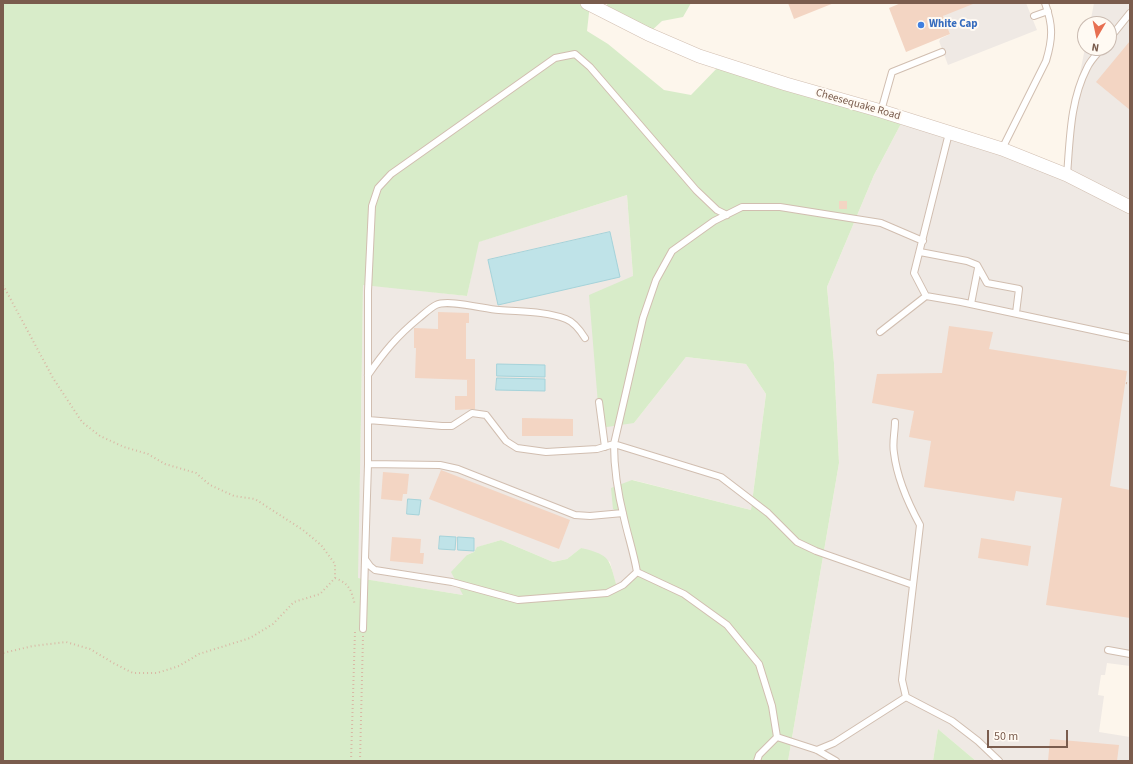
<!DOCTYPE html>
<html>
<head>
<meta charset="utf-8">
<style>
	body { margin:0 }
	#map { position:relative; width:1133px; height:764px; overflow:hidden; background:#fdf6ec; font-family:"Source Sans 3",sans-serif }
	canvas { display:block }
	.frame { position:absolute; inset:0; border:4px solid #7a5c4d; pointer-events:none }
	.north { position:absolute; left:1077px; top:16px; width:40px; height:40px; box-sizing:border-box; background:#fffaf3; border:1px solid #cabbb1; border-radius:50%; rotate:189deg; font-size:11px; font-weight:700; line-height:16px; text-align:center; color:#7a5c4d }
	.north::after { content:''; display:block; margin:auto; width:14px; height:18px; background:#e76f51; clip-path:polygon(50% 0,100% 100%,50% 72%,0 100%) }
	.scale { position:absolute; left:987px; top:730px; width:81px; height:18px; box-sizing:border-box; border:2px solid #7a5c4d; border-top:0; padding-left:5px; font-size:12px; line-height:14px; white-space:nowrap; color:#7a5c4d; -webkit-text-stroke:3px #fffaf3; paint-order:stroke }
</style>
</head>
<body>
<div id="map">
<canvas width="1133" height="764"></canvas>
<div class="frame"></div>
<div class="north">N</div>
<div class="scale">50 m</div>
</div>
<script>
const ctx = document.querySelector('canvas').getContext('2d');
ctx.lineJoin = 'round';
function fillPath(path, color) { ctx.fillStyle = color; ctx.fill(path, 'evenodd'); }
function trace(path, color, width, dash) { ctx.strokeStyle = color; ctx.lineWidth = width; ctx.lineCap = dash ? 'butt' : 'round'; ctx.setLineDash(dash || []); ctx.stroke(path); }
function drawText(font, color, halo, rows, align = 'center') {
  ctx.font = font + ' "Source Sans 3",sans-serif'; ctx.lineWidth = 4; ctx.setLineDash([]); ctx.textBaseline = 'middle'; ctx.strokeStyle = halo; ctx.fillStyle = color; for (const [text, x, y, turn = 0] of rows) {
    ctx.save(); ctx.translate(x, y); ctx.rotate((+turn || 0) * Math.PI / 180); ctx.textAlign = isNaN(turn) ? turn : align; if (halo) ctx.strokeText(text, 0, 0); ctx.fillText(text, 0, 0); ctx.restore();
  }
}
const industrial = new Path2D(`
	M962,3H1026L1037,30L948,65L939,41L940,40V39L950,34L943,16Z
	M1094,3H1130V666L1107,663L1105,675H1101L1098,695L1104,696L1099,732L1130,737V761H976L938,729L933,761H788L839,463L834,363L827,287L874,175L904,118L1067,175L1071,119L1085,48H1109V24H1090Z
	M627,195L633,276L634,423L686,357L746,364L766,394L751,510L633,480L623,513L637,572L617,588L610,562L581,548L567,559L553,562L501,540L478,547L474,552L467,555L463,595L357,578L361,418L363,284L467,296L478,242Z`);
const green = new Path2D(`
	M3,3H587L590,4L587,31L608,44L664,90L691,95L722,63L904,118L874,175L827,287L834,363L839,463L788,761H3ZM627,195L633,276L589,295L600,428L634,423L686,357L746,364L766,394L751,510L632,480L611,488L613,509L623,514L637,572L617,587C609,560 612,555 581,548L567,559L553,562L501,540L477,547L474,552L467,555L451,572L463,595L358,578L361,418L363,285L467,296L479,242Z
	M607,3H691L683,17L662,21L648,34L608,14Z
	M938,729L976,761H933Z`);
const water = new Path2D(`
	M610,232L620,277L498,305L488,260Z
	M497,364L545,365V377L497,376Z
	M497,378L545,379V391L496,390Z
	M408,499L421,500L419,515L407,514Z
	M440,536L456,537L455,550L439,549Z
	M458,537L474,538V551L458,550Z`);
const building = new Path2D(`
	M788,3H834L794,19Z
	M901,3H973V4L943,16L950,34L906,52L889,8Z
	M1130,41V110L1096,82Z
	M839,201H847V209H839Z
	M438,312L469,313V323H466V359H475V409L455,410V396H467V380H471L415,378L416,348H414V328L438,329Z
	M949,326L993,332L989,349L1127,371L1110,486L1130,490V618L1046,605L1062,498L1016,491L1014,501L924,487L931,441L909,437L914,411L872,403L877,374L942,373Z
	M522,418L573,419V436H522Z
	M441,470L570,520L559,549L429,499Z
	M383,472L409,474L407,494H403L402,501L381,499Z
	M392,537L421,539L420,553H424L423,564L390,561Z
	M981,538L1031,546L1028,566L978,558Z
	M1050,739L1119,745L1117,761H1048Z`);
const path = new Path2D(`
	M3,285L53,378L82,422L100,436L124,447L148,454L165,464L196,473L210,485L234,496L255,499L303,530L321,545L335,564V578L320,594L294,602L273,624L250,638L199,654L179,666L157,673H133L115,664L90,649L66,642L33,646L3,653
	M1126,383L1130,384
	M335,578C350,584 351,590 355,605
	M351,761L355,631
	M360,761L363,636`);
const lane = new Path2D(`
	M1034,16L1048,11
	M1109,39L1130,13
	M881,111L892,72L942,52
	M949,133L914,273L926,296L961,302L1130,338
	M1002,149L1046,61C1053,38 1053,25 1045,3
	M1067,175C1070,139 1070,101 1087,68C1090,61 1097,54 1102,48
	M920,252L967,261L977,265L987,283L1019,289L1016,313
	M971,304L978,268
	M880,332L926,296
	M368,375C384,352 397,336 419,318C424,314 430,308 436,305C448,299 484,309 499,310C522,312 544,311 566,319C574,322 580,330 585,338
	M599,402L605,447
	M368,420V291L372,206L378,188L391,174L555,58L575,54L590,67L696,190L717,210L727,215
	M895,422C895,432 892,443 894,453C897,478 908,503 920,525L902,680L906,697L952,721L978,741L999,761
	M368,464L440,465L458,469L575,515L590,516L623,513
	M637,572L623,585L607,593L518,600L452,582L375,570L370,566L365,559L368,464V420L442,426H452L472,413L486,415L506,441L517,448L546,452L597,449L614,444L721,477L768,513L797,542L816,551L913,585
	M363,629L365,559
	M1108,650L1130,654
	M817,750L834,743L906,697
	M757,761L759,755L777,737
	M836,761L817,750L777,737L772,706L759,664L727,625L684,594L637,572C634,554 628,536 624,518C618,494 614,468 614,444L643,318L656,280L672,251L714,221L742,207H780L881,223L923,241`);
const street = new Path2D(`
	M587,3L648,34L699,56L786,84L881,111L1002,149L1067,175L1130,207`);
const markers = [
	[921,25,4,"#3f7fe0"]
];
const shopNames = [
	["White Cap",929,25]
];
const streetNames = [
	["Cheesequake Road",858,105,16]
];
fillPath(industrial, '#efe9e4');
fillPath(green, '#d8ecc9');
fillPath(water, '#bfe3e8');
trace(water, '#a5d3da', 1);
fillPath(building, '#f3d5c3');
trace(lane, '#d1beb0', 8);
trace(street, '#d1beb0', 14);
trace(path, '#d9b8a5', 2, [1, 3]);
trace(lane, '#fff', 6);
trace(street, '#fff', 13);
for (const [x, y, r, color] of markers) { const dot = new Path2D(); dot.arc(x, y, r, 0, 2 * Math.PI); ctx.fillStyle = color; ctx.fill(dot); trace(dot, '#fffaf3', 1.5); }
drawText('bold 11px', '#366cbe', '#fffaf3', shopNames, 'left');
drawText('11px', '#7a5c4d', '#fffaf3', streetNames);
</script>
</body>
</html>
